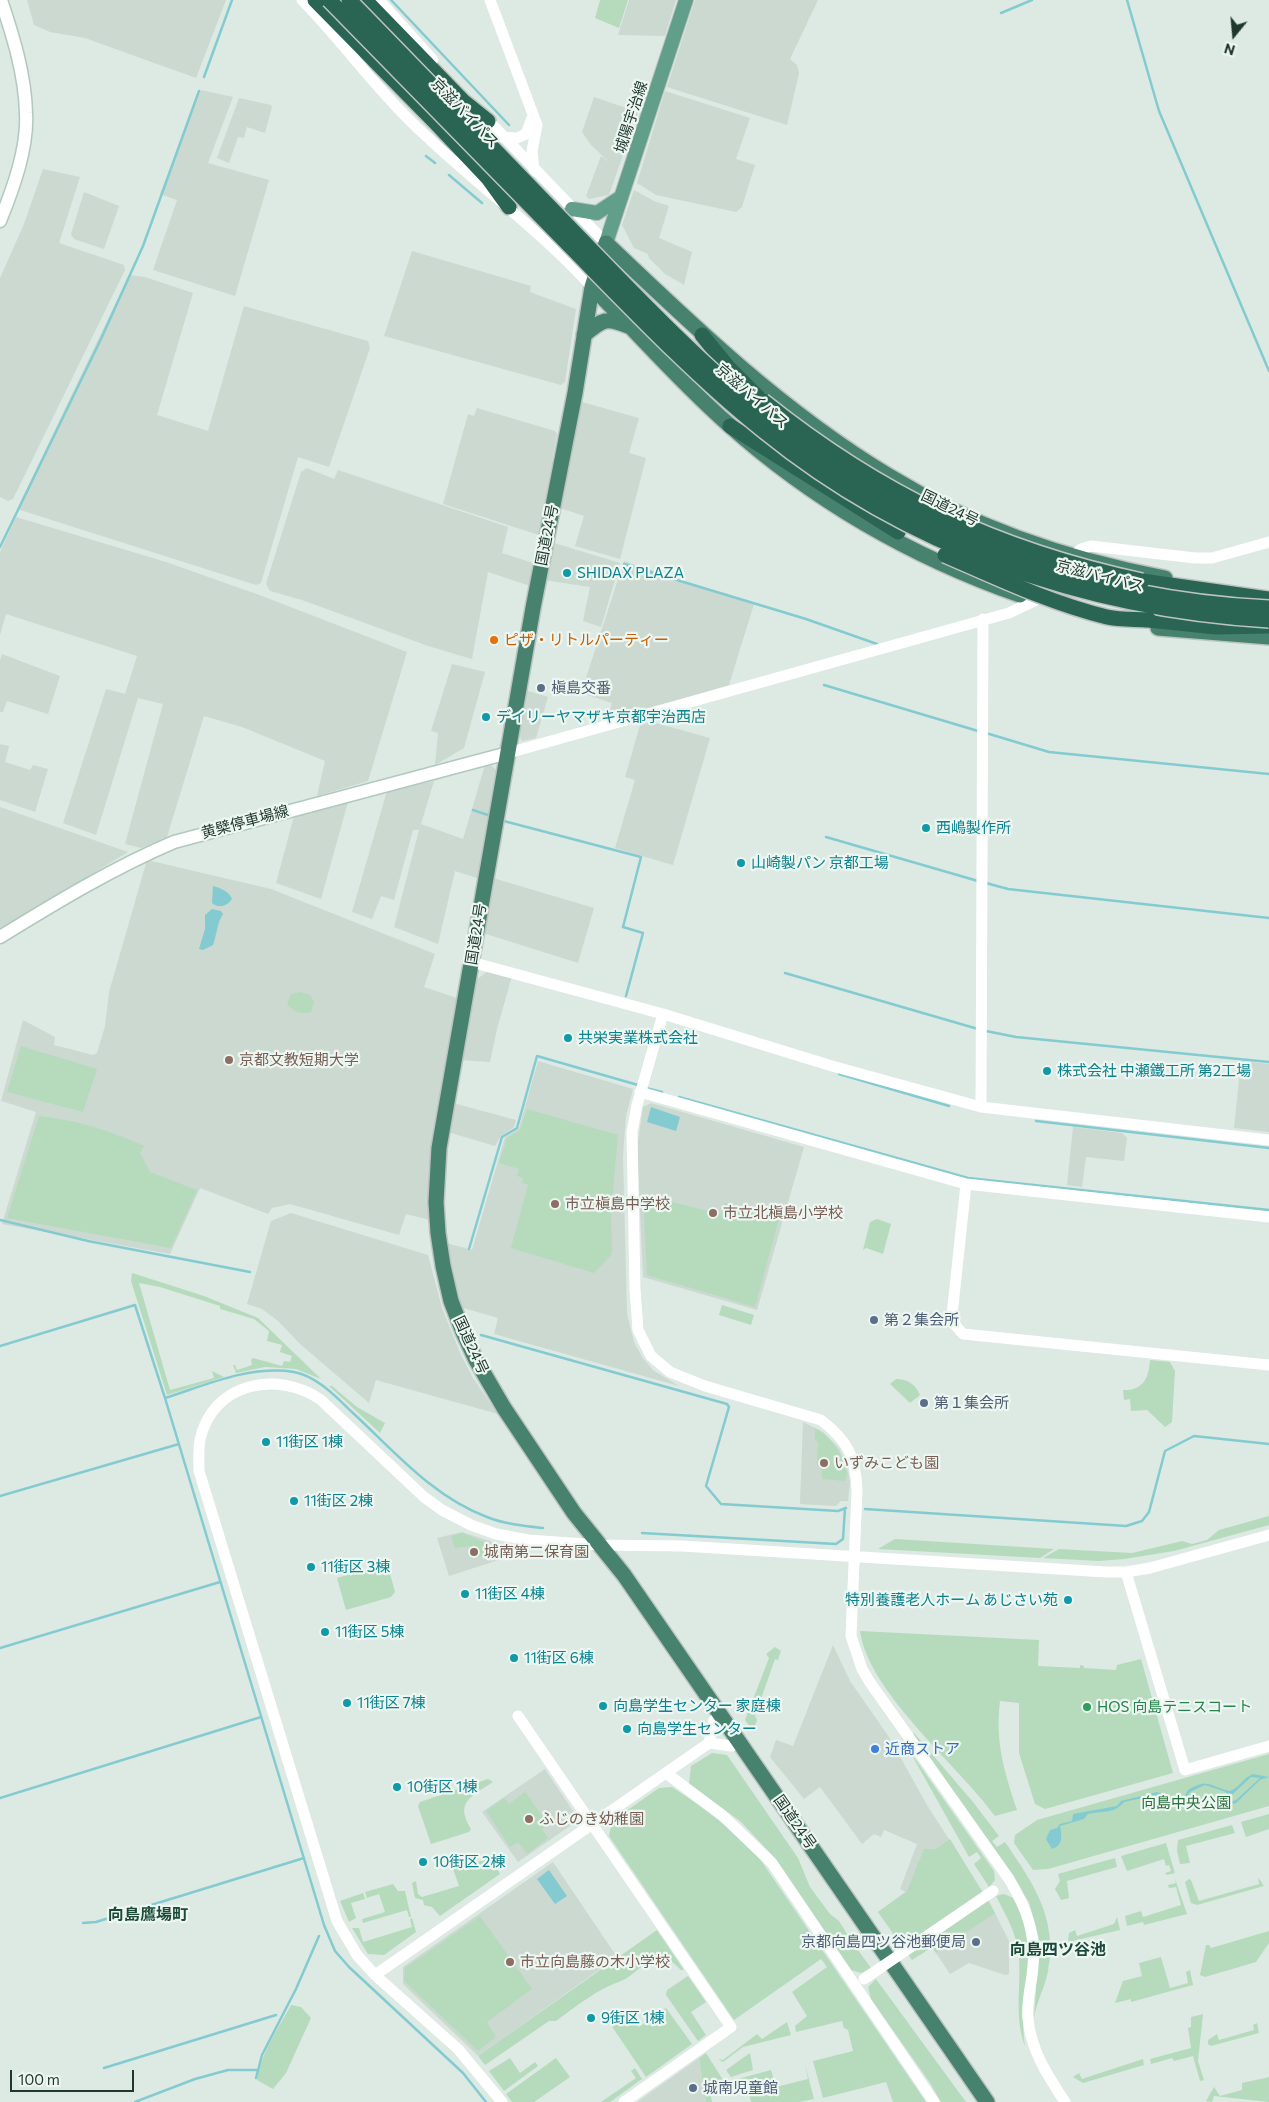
<!DOCTYPE html>
<html>
<head>
<meta charset="utf-8">
<style>
	body { margin:0 }
	#map { position:relative; width:1269px; height:2102px; overflow:hidden; background:#dde9e3; font-family:Commissioner,sans-serif }
	canvas { display:block }
	.north { position:absolute; left:1209px; top:10px; width:50px; height:50px; -webkit-text-stroke:4px #edf6f1; paint-order:stroke; rotate:197deg; font-size:14px; font-weight:700; line-height:20px; text-align:center; color:#1f382f }
	.north::after { content:''; display:block; margin:auto; width:18px; height:22px; background:#1f382f; clip-path:polygon(50% 0,100% 100%,50% 72%,0 100%) }
	.scale { position:absolute; left:10px; top:2070px; width:124px; height:22px; box-sizing:border-box; border:2px solid #1f382f; border-top:0; padding-left:6px; font-size:15px; line-height:18px; white-space:nowrap; color:#1f382f; -webkit-text-stroke:4px #edf6f1; paint-order:stroke }
</style>
</head>
<body>
<div id="map">
<canvas width="1269" height="2102"></canvas>
<div class="north">N</div>
<div class="scale">100 m</div>
</div>
<script>
const ctx = document.querySelector('canvas').getContext('2d');
ctx.lineJoin = 'round';
function fillPath(path, color) { ctx.fillStyle = color; ctx.fill(path, 'evenodd'); }
function trace(path, color, width, dash) { ctx.strokeStyle = color; ctx.lineWidth = width; ctx.lineCap = dash ? 'butt' : 'round'; ctx.setLineDash(dash || []); ctx.stroke(path); }
function drawText(font, color, halo, rows, align = 'center') {
  ctx.font = font + ' Commissioner,"Noto Sans JP",sans-serif'; ctx.lineWidth = 4.5; ctx.setLineDash([]); ctx.textBaseline = 'middle'; ctx.strokeStyle = halo; ctx.fillStyle = color; for (const [text, x, y, turn = 0] of rows) {
    ctx.save(); ctx.translate(x, y); ctx.rotate((+turn || 0) * Math.PI / 180); ctx.textAlign = isNaN(turn) ? turn : align; if (halo) ctx.strokeText(text, 0, 0); ctx.fillText(text, 0, 0); ctx.restore();
  }
}
const built = new Path2D(`
	M27,0H226L196,78L85,38L50,32L34,25Z
	M629,0H676L665,36L618,35Z
	M695,0H818L790,59L797,65L799,73L787,125L667,87Z
	M201,90L233,97L208,163L269,180L235,296L153,270L177,200L160,194Z
	M665,91L750,118L736,159L755,165L742,207L736,212L656,195L637,183Z
	M594,97L638,112L609,195L589,199L586,196L601,156L610,163L592,146L582,132Z
	M239,98L271,105L272,107L265,133L247,127L244,138L238,137L229,163L217,158Z
	M43,169L80,177L59,243L124,265L125,270L13,499L8,501L0,497V278L24,224Z
	M634,190L654,201L669,206L659,238L692,252L684,285L665,274L649,258L648,254L634,248L622,225Z
	M84,192L119,206L104,249L74,239L71,234Z
	M412,251L531,286L530,292L576,309L565,382L561,385L384,336Z
	M129,275L145,277L193,293L157,415L208,431L244,306L368,341L370,348L329,467L298,457L261,583L256,585L17,509Z
	M582,402L639,418L629,453L646,458L620,559L575,546L584,516L557,507Z
	M477,408L555,431L557,434L539,535L443,504L468,414L474,416Z
	M307,468L334,479L338,470L508,527L502,553L533,563L530,586L488,572L472,659L428,646L302,600L270,591L266,584L301,472Z
	M16,517L166,562L262,596L407,652L368,781L317,796L325,761L242,727L204,716L167,837L141,848L125,844L163,704L138,698L96,835L63,823L106,689L125,694L137,656L6,614L0,635V552Z
	M551,542L620,563L601,627L583,621L590,587L544,580Z
	M624,561L754,604L729,685L606,722L612,703L581,693Z
	M2,654L60,676L48,714L7,701L3,712H0V661Z
	M452,664L485,672L464,748L435,765L438,733L431,731Z
	M525,690L548,697L536,738L522,741L517,732Z
	M652,722L710,738L673,865L615,848L635,780L625,777L640,725Z
	M0,744L9,746L5,762L30,770L33,765L48,769L35,812L0,800Z
	M490,764L497,771L480,879L455,871L438,944L394,927L419,830H413L394,900L381,896L372,919L352,912L387,791L434,781L421,824L463,839L485,765Z
	M348,802L321,899L276,883L294,816Z
	M0,807L128,852L0,930Z
	M147,860L271,889L435,954L424,987L457,998L429,1173L430,1220L406,1214L399,1235L290,1204L272,1208L268,1214L200,1188L170,1254L2,1224L36,1112L1,1101L23,1020L55,1037L54,1045L93,1055L97,1053L105,1026L109,992Z
	M493,878L594,908L578,963L483,933Z
	M489,970L512,976L497,1029L490,1062L460,1060L476,980Z
	M538,1061L633,1089L626,1116L623,1156L627,1314L634,1342L642,1357L653,1370L679,1386L494,1334L498,1318L460,1307L446,1243L472,1250L505,1137L519,1128Z
	M1241,1061L1269,1064V1132L1234,1128Z
	M453,1103L516,1120L514,1127L501,1136L495,1146L448,1132Z
	M651,1103L804,1147L757,1310L643,1277L637,1148L643,1107Z
	M1073,1127L1122,1133L1127,1138L1124,1161L1086,1157L1082,1187L1067,1185Z
	M291,1213L428,1255L442,1308L461,1355L473,1378L498,1414L376,1380L369,1403L300,1344L278,1321L262,1309L247,1304L271,1221Z
	M803,1422L823,1432L839,1448L847,1467L850,1482L848,1501H841L836,1506L800,1504Z
	M462,1532L505,1546L508,1557L449,1576L437,1538Z
	M833,1645L850,1681L889,1737L927,1805L990,1903L1009,1941V1974L1005,1975L969,1963L950,1974L932,1947L912,1960L878,1912L906,1892L900,1889L917,1844L884,1830L881,1837L874,1834L862,1844L820,1787L804,1799L770,1757L776,1740L793,1746Z
	M545,1769L573,1811L570,1826L518,1862L482,1812Z
	M553,1862L617,1957L478,2056L403,1984V1967Z
	M699,2058L706,2102H637Z`);
const green = new Path2D(`
	M600,0H628L619,28L595,18Z
	M300,992L310,995L314,1002L311,1012C300,1015 294,1012 287,1004L291,994Z
	M21,1046L97,1069L83,1112L7,1092Z
	M527,1109L618,1135L611,1212L612,1254L594,1273L511,1248L528,1185L522,1183L523,1178L517,1176L519,1169L499,1163L507,1138L520,1130Z
	M39,1116C76,1120 109,1130 144,1146L140,1153L150,1172L197,1190L171,1248L7,1218Z
	M643,1195L721,1214L725,1203L779,1219L755,1307L647,1275Z
	M877,1219L891,1224L883,1254L866,1248L863,1250L870,1222Z
	M132,1273L204,1296L258,1318L321,1379L296,1369L265,1367L236,1373L233,1365H235L237,1370L252,1365L251,1360L253,1358L282,1366L284,1361L290,1362L292,1356L280,1352L282,1345L267,1341L269,1331L254,1319L220,1309V1306L160,1287L139,1283L170,1390L214,1378L212,1371L224,1377L167,1395L131,1281Z
	M722,1305L754,1315L751,1325L719,1315Z
	M1150,1360L1170,1362L1175,1371L1172,1422L1165,1427L1147,1410L1131,1411L1130,1399L1124,1400L1123,1390C1143,1391 1149,1378 1150,1360Z
	M896,1379C908,1379 915,1384 920,1395L910,1403L890,1384Z
	M329,1386H332L357,1407L385,1423L380,1433Z
	M815,1428C834,1439 842,1454 847,1474L845,1481L822,1479V1467L817,1466L818,1441H815Z
	M1269,1516V1525L1174,1551L1124,1559L1099,1561L1043,1558L1059,1549L1132,1553L1182,1541L1192,1544L1207,1540L1219,1530Z
	M462,1533L496,1547L497,1553L475,1558L471,1546L455,1548L451,1536Z
	M895,1539L1054,1549L1040,1558L878,1549Z
	M387,1563L395,1592L391,1597L346,1610L337,1578Z
	M860,1631L1039,1640L1038,1666L1080,1668V1665L1084,1666V1668L1116,1670L1117,1665L1141,1659L1173,1773L1045,1809L1035,1804L1019,1753V1703L1000,1701C995,1742 1004,1771 1017,1810L995,1816C958,1765 868,1692 860,1631Z
	M775,1647L781,1651L778,1660L775,1659L755,1716L757,1720L755,1726L750,1727L745,1720L769,1658L766,1654Z
	M914,1733L973,1802L999,1836L992,1841L997,1847L1005,1842C1033,1883 1058,1918 1048,1971C1045,1988 1036,2002 1034,2019L1039,1940L1029,1902L913,1734Z
	M909,1750L994,1871L995,1880L989,1887L974,1864L981,1858L977,1852L969,1857Z
	M712,1753L727,1755L798,1858L810,1887L830,1914L839,1921L850,1939L844,1944L848,1950L855,1946L871,1968L861,1973L851,1970L772,1855L740,1821L689,1784L691,1766Z
	M1269,1754V1806L1048,1869L1033,1870L1014,1843L1015,1835L1037,1820Z
	M488,1779L493,1782C472,1796 454,1802 471,1829L469,1832L431,1844L418,1806L420,1802Z
	M672,1787C704,1808 735,1830 760,1859L926,2102H893L886,2082L823,2098L813,2061L853,2051L848,2030L844,2028L842,2021L796,2032L795,2026L807,2016L792,1992L827,1967L821,1959L734,2020L609,1836L612,1821L659,1788Z
	M525,1792L548,1824L542,1829L548,1838L527,1854L518,1842L510,1847L486,1811L504,1798L509,1804Z
	M1269,1814V1829L1246,1837L1241,1822Z
	M1232,1825L1235,1833L1186,1846L1190,1863L1180,1864L1177,1851L1178,1840Z
	M950,1839L995,1913L936,1953L932,1947L912,1960L878,1912L907,1891L924,1849H936Z
	M1166,1843L1175,1873L1167,1875L1165,1873L1171,1871L1169,1865L1166,1866L1164,1859L1127,1871L1121,1856Z
	M491,1858L500,1874L440,1916L432,1907L424,1905L423,1900L415,1898L412,1883L416,1881L418,1894L422,1897L459,1886L453,1869Z
	M1115,1858L1117,1867L1067,1881L1069,1898L1061,1900L1055,1889L1060,1881L1058,1874Z
	M1174,1876L1187,1914L1144,1925L1143,1922L1127,1926L1125,1916L1141,1911L1143,1917L1181,1905L1176,1887L1169,1888L1168,1885L1176,1883Z
	M1258,1877L1264,1886L1197,1905L1191,1903L1185,1882L1189,1879L1191,1880L1199,1901L1259,1884Z
	M393,1884L398,1891H405L411,1917H409L407,1910L363,1923L362,1919L385,1912L379,1894L367,1898L365,1892Z
	M363,1893L365,1899L351,1903L356,1918L349,1922L340,1901Z
	M1004,1894L1013,1898C1019,1909 1025,1921 1027,1934C1033,1969 1019,2007 1025,2046C1014,2016 1021,1988 1019,1958C1018,1935 1006,1916 996,1896Z
	M480,1916L532,1989L487,2022L496,2037L478,2051L404,1981L405,1968Z
	M1117,1917L1120,1930L1068,1942L1069,1933L1075,1930L1077,1936L1114,1924Z
	M412,1918L416,1932L384,1955L368,1954L352,1928H359L363,1942L412,1927L410,1919Z
	M657,1930L684,1970H681L668,1958C649,1953 637,1975 621,1981C597,1989 577,2006 556,2021H549L485,2065L478,2056Z
	M1269,1931V1943L1256,1962L1205,1977L1200,1975L1206,1945H1209L1211,1948Z
	M1161,1957L1170,1988L1188,1983L1186,1972L1190,1970L1193,1985L1131,2002V1999L1115,2003L1123,1981L1142,1976L1139,1963Z
	M688,1976L706,2002L691,2012L706,2035L698,2041L666,1995L667,1990Z
	M876,1979L966,2102H941L930,2083L871,1999L868,1987Z
	M291,2005L301,2007L311,2018L286,2073L273,2089L257,2080C261,2053 278,2029 291,2005Z
	M666,2008L692,2044L646,2077L611,2025L629,2012L639,2027Z
	M1203,2014L1198,2061L1204,2080L1200,2081L1193,2056L1174,2061L1172,2058L1151,2064L1150,2059L1191,2048L1188,2028L1191,2027V2017Z
	M787,2022L791,2035L743,2047L723,2062L718,2059L723,2060L757,2034L762,2039Z
	M1257,2023L1259,2033L1211,2046L1208,2044V2040L1217,2034L1219,2040L1254,2030L1253,2025Z
	M706,2053L723,2080L737,2092L729,2094L726,2083L709,2087L712,2102H706L699,2058Z
	M750,2053L753,2070L731,2077L726,2070Z
	M510,2058L520,2073L535,2062L538,2066L504,2091L489,2071Z
	M556,2058L570,2077L534,2102H512L506,2094Z
	M1143,2059L1144,2065L1083,2083L1073,2077L1079,2073L1082,2079Z
	M805,2064L814,2099L799,2102H751L748,2090L734,2080L771,2070L776,2087L808,2079Z
	M635,2068L642,2079L610,2102H601L636,2078L631,2071Z
	M1269,2077V2102L1214,2096L1212,2102L1206,2101L1214,2087L1220,2096L1242,2090V2083Z`);
const water = new Path2D(`
	M213,886C220,888 229,891 232,899C227,906 219,909 212,903Z
	M212,909L221,911L223,914C217,923 217,934 213,945L203,950L199,949L205,929V915Z
	M651,1107L680,1117L676,1131L647,1122Z
	M1253,1774L1269,1777L1260,1780L1236,1803L1210,1809L1190,1808L1157,1795L1124,1802C1115,1814 1101,1811 1088,1814L1084,1819L1060,1826C1062,1836 1063,1846 1052,1849L1046,1839L1050,1830L1057,1828L1060,1824L1072,1821L1073,1814L1117,1806L1121,1801L1157,1792L1182,1801L1188,1790C1209,1777 1212,1788 1230,1791C1240,1787 1243,1778 1253,1774ZM1251,1777L1260,1778L1236,1800L1222,1804ZM1205,1785L1226,1792L1227,1797L1201,1808L1185,1804L1184,1801L1190,1792Z
	M549,1870L567,1896L555,1904L537,1879Z`);
const stream = new Path2D(`
	M391,0L509,125
	M1127,0L1159,111L1269,371
	M1001,13L1032,0
	M204,77L232,0
	M426,156L435,163
	M449,175L482,203
	M0,547L101,339L143,246L199,91
	M624,564L806,619L877,644
	M824,685L978,731
	M986,733L1049,752L1269,774
	M473,810L491,816
	M500,820L641,857L623,927L643,933L626,996
	M826,837L978,881
	M986,883L1008,889L1269,918
	M785,973L978,1029
	M986,1031L1016,1037L1269,1062
	M839,1074L949,1106
	M646,1088L662,1092
	M679,1097L968,1178L1269,1210
	M1036,1121L1269,1148
	M0,1220L88,1241L250,1272
	M469,1249L502,1137L517,1128L537,1056L638,1085
	M481,1335L727,1404L729,1407L706,1486L721,1504L838,1511L846,1508
	M0,1346L135,1305L165,1398
	M0,1496L179,1444
	M865,1509L1126,1526L1142,1521L1149,1512L1165,1451L1194,1436L1269,1444
	M642,1533L836,1544L843,1539L845,1508
	M0,1648L220,1582
	M0,1798L261,1717
	M83,1923L96,1922L304,1858
	M104,2068L276,2015
	M256,2078L262,2055L296,1989L319,1936
	M135,2102L195,2079L228,2070H258
	M486,2102L463,2073L349,1967L335,1951L324,1925L165,1398C206,1385 250,1365 294,1372C317,1376 337,1398 353,1413C394,1451 433,1497 487,1517C504,1524 524,1526 543,1528`);
const tertiary = new Path2D(`
	M302,0C345,44 380,94 425,135C480,187 541,231 592,287
	M379,0L433,60
	M490,0L537,125L532,151L534,171
	M484,116L606,243
	M501,137L517,138L526,134L532,118
	M1068,560L1081,549L1091,546L1195,558H1212L1269,542
	M508,753L1009,613L1036,600L1055,577
	M471,962L663,1014L832,1066L981,1107L1269,1140
	M663,1014L637,1105L632,1132L635,1289L638,1330L651,1356L670,1372L705,1386L821,1420C848,1441 856,1457 857,1491L851,1636L862,1669L869,1681L1009,1879C1026,1907 1036,1933 1033,1966C1032,1983 1026,2002 1028,2019C1031,2051 1048,2076 1065,2102
	M640,1092L966,1184L1269,1217
	M981,1107L983,619
	M966,1184L952,1315L956,1326L963,1334L1269,1365
	M1126,1572L1185,1770L1269,1746
	M518,1716L731,2027L624,2102
	M709,1743L714,1720
	M666,1773L723,1816L772,1863L934,2102
	M375,1975L709,1743L732,1746
	M502,2102L458,2049L375,1975L357,1955L337,1921L199,1471C199,1461 198,1450 200,1440C212,1382 278,1370 321,1400L424,1497L442,1510L471,1525L496,1534L528,1540L598,1545L682,1546L1106,1572H1126L1150,1568L1269,1535`);
const secondary = new Path2D(`
	M0,221C13,189 28,148 26,113C25,74 13,36 1,0
	M0,937C57,902 113,868 174,842L508,753`);
const primary = new Path2D(`
	M572,209L597,213L621,197
	M606,243L686,0`);
const trunk = new Path2D(`
	M592,287C637,332 679,381 728,424C813,500 912,557 1020,595
	M584,335C603,319 606,317 628,326
	M1158,628L1269,637
	M987,2102L624,1575L574,1513L504,1408L476,1360L463,1332L451,1301L443,1266L438,1233L436,1202L439,1148L533,608L575,393L592,287L606,243C695,328 783,412 889,476C972,527 1069,560 1165,578`);
const motorway = new Path2D(`
	M315,0L435,122L488,178L509,207
	M365,0L463,101L488,121
	M702,335L728,367L758,397
	M730,426L898,532
	M1142,581L1269,599
	M1149,620L1216,627L1269,626`);
const tertiaryBridge = new Path2D(`
	M864,1979L993,1891`);
const motorwayBridge = new Path2D(`
	M329,0C408,81 487,161 566,242C630,307 693,374 764,431C908,548 1085,609 1269,620
	M349,0C424,77 498,153 572,230C637,297 701,365 774,423C914,535 1090,600 1269,608
	M763,401C879,494 996,550 1142,581
	M945,555C998,578 1050,603 1107,617C1120,620 1135,619 1149,620`);
const markers = [
	[567,573,5,"#0f9aa8"],
	[494,640,5,"#e8710a"],
	[541,688,5,"#5c6f8a"],
	[486,717,5,"#0f9aa8"],
	[926,828,5,"#0f9aa8"],
	[741,863,5,"#0f9aa8"],
	[568,1038,5,"#0f9aa8"],
	[229,1060,5,"#8d6e63"],
	[1047,1071,5,"#0f9aa8"],
	[555,1204,5,"#8d6e63"],
	[713,1213,5,"#8d6e63"],
	[874,1320,5,"#5c6f8a"],
	[924,1403,5,"#5c6f8a"],
	[266,1442,5,"#0f9aa8"],
	[824,1463,5,"#8d6e63"],
	[294,1501,5,"#0f9aa8"],
	[474,1552,5,"#8d6e63"],
	[311,1567,5,"#0f9aa8"],
	[465,1594,5,"#0f9aa8"],
	[1068,1600,5,"#0f9aa8"],
	[325,1632,5,"#0f9aa8"],
	[514,1658,5,"#0f9aa8"],
	[347,1703,5,"#0f9aa8"],
	[603,1706,5,"#0f9aa8"],
	[1087,1707,5,"#2e9e5b"],
	[627,1729,5,"#0f9aa8"],
	[875,1749,5,"#3f7fe0"],
	[397,1787,5,"#0f9aa8"],
	[529,1819,5,"#8d6e63"],
	[423,1862,5,"#0f9aa8"],
	[976,1942,5,"#5c6f8a"],
	[510,1962,5,"#8d6e63"],
	[591,2018,5,"#0f9aa8"],
	[693,2088,5,"#5c6f8a"]
];
const streetNames = [
	["京滋バイパス",465,113,46],
	["城陽宇治線",631,117,-72],
	["京滋バイパス",752,396,41],
	["国道24号",950,508,26],
	["国道24号",547,535,-79],
	["京滋バイパス",1100,576,14],
	["黄檗停車場線",245,822,-15],
	["国道24号",476,934,-81],
	["国道24号",471,1345,65],
	["国道24号",795,1822,55]
];
const cultureNames = [
	["SHIDAX PLAZA",577,573],
	["デイリーヤマザキ京都宇治西店",496,717],
	["西嶋製作所",936,828],
	["山崎製パン 京都工場",751,863],
	["共栄実業株式会社",578,1038],
	["株式会社 中瀬鐵工所 第2工場",1057,1071],
	["11街区 1棟",276,1442],
	["11街区 2棟",304,1501],
	["11街区 3棟",321,1567],
	["11街区 4棟",475,1594],
	["特別養護老人ホーム あじさい苑",1058,1600,"right"],
	["11街区 5棟",335,1632],
	["11街区 6棟",524,1658],
	["11街区 7棟",357,1703],
	["向島学生センター 家庭棟",613,1706],
	["向島学生センター",637,1729],
	["10街区 1棟",407,1787],
	["10街区 2棟",433,1862],
	["9街区 1棟",601,2018]
];
const foodNames = [
	["ピザ・リトルパーティー",504,640]
];
const serviceNames = [
	["槇島交番",551,688],
	["第２集会所",884,1320],
	["第１集会所",934,1403],
	["京都向島四ツ谷池郵便局",966,1942,"right"],
	["城南児童館",703,2088]
];
const educationNames = [
	["京都文教短期大学",239,1060],
	["市立槇島中学校",565,1204],
	["市立北槇島小学校",723,1213],
	["いずみこども園",834,1463],
	["城南第二保育園",484,1552],
	["ふじのき幼稚園",539,1819],
	["市立向島藤の木小学校",520,1962]
];
const leisureNames = [
	["HOS 向島テニスコート",1097,1707]
];
const shopNames = [
	["近商ストア",885,1749]
];
const parkNames = [
	["向島中央公園",1186,1803]
];
const neighbourhoodNames = [
	["向島鷹場町",148,1915],
	["向島四ツ谷池",1058,1950]
];
fillPath(built, '#cbd9d1');
fillPath(green, '#b5dbbc');
fillPath(water, '#83cbd0');
trace(stream, '#83cbd0', 2.5);
trace(secondary, '#b0c9be', 15);
trace(primary, '#bcc3c1', 16);
trace(trunk, '#bcc3c1', 18);
trace(motorway, '#bcc3c1', 18);
trace(tertiary, '#fff', 11);
trace(secondary, '#fff', 12);
trace(primary, '#619f8a', 14);
trace(trunk, '#46826e', 15);
trace(motorway, '#2a6553', 15);
trace(motorwayBridge, '#bcc3c1', 18, []);
trace(tertiaryBridge, '#fff', 11);
trace(motorwayBridge, '#2a6553', 15);
for (const [x, y, r, color] of markers) { const dot = new Path2D(); dot.arc(x, y, r, 0, 2 * Math.PI); ctx.fillStyle = color; ctx.fill(dot); trace(dot, '#edf6f1', 2); }
drawText('15px', '#1f382f', '#edf6f1', streetNames);
drawText('15px', '#0d838f', '#edf6f1', cultureNames, 'left');
drawText('15px', '#c56008', '#edf6f1', foodNames, 'left');
drawText('15px', '#4e5e75', '#edf6f1', serviceNames, 'left');
drawText('15px', '#785e54', '#edf6f1', educationNames, 'left');
drawText('15px', '#27864d', '#edf6f1', leisureNames, 'left');
drawText('15px', '#366cbe', '#edf6f1', shopNames, 'left');
drawText('15px', '#296f3e', '#edf6f1', parkNames);
drawText('bold 16px', '#1b4a3a', '#edf6f1', neighbourhoodNames);
</script>
</body>
</html>
